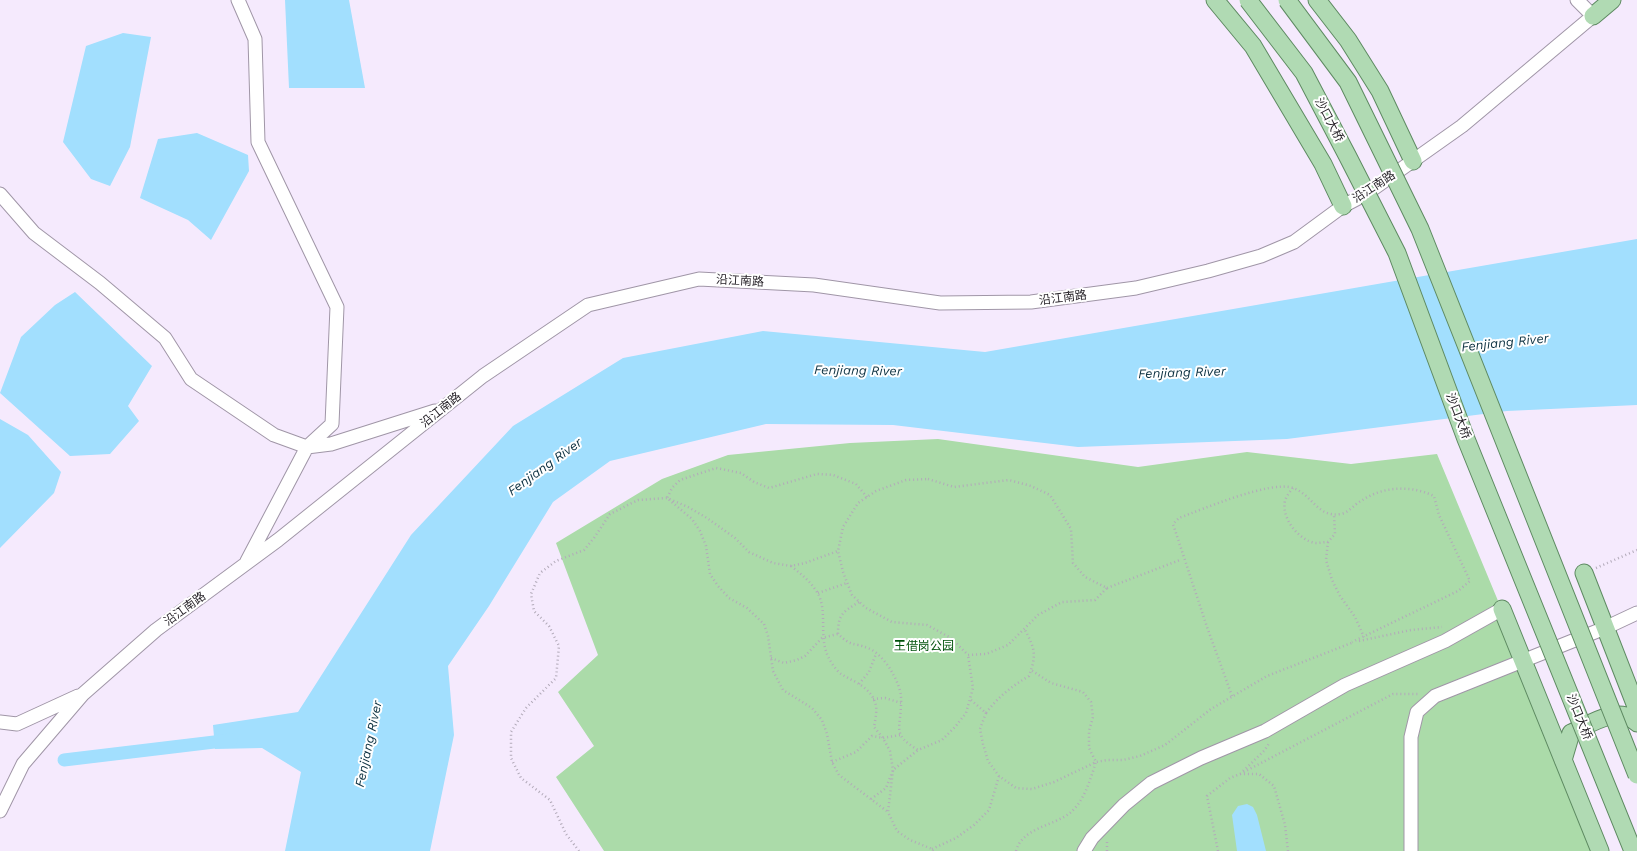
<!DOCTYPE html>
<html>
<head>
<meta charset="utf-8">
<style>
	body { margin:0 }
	canvas { display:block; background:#f5eafd }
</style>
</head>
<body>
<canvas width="1637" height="851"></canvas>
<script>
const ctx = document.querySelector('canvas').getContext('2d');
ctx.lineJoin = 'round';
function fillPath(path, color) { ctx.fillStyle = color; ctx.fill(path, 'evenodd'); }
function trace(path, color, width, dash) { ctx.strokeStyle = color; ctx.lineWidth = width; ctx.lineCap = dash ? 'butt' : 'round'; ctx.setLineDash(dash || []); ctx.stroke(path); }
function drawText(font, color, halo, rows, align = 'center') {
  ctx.font = font + ' "Work Sans","Noto Sans SC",sans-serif'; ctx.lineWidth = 4; ctx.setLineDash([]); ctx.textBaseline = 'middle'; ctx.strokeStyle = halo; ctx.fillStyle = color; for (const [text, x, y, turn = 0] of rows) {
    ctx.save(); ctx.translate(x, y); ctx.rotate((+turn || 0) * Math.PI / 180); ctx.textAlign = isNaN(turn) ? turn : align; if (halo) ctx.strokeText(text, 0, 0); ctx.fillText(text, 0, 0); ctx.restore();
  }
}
const green = new Path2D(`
	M938,439L1138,467L1247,452L1351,464L1437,454L1602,851H604L556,777L594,746L558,692L598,655L556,543L662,479L728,455L850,443Z`);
const water = new Path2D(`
	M285,0H349L365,88H289Z
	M123,33L151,37L130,147L110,186L91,179L63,142L86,46Z
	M197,133L248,155L249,171L211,240L188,220L140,198L158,139Z
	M1637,239V405L1507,411L1287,439L1078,447L893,425L766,424L610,461L553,502L489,606L448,666L454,735L430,851H285L301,772L262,748L215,749L213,725L298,712L411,535L513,426L623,358L763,331L985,352Z
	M75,292L152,366L128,406L139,421L110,454L70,456L0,393L21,337L55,305Z
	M0,419L28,435L61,472L54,493L0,548Z
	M1247,804L1253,807L1257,815L1266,851H1237L1232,815L1238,806Z`);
const canal = new Path2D(`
	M64,760L231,740`);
const path = new Path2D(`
	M928,479L954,487L1009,480L1031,486L1050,495L1071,529L1073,563L1085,577L1107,588L1095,600L1062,602L1038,615L1008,645L986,654L968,655L951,638L927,625L892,622L866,608L852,595L843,572L838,551L843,527L858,503L876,491L906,480Z
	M1293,488C1290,491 1286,497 1285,501C1281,518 1299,541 1316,543C1320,543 1324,542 1328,542L1335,534L1334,514
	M867,497L856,484L833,475L817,474L769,488L754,482L741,473L716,468L680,480L672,488L667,498L692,519L700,531L706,546L710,574L718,586L729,598L747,608L764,624L768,636L773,671L783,690L812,708L822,720L827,734L832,762L839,775L888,812
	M1328,542L1326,560L1332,580L1340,596L1355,617L1364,637
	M791,566C801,574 810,581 817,592C829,611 817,639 830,660C832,664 837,671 841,674C854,682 872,687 876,706C877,712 875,721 874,727L883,738L890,751L893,770L888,812L897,831L910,840L932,849L933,851
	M1596,568L1637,550
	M1107,588L1180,560
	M818,593L847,583
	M859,602C843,612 838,614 838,634C852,647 852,642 868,648C878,652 888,664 893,674C898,683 902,693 901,703C901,729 891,734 918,750L942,740L955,727L966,713L973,688L968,655
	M1359,641L1411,630L1442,627
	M771,658L784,663L797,660L805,656L822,638L838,634
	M859,684L869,672L876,654
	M1232,696L1207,627L1173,524L1179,518C1203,509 1271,480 1293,488C1313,495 1317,518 1341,514C1348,513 1355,504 1361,501C1383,486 1411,485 1434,496L1439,515L1470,581L1458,591L1352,642
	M873,699L885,698L901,703
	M971,700L986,713C998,697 1012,686 1029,676C1037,654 1035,649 1024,628
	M986,713L980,729L983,744L988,761L999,776L1016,788L1032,789L1054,782L1096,762L1107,760H1123L1140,756L1165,745L1211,709L1267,676L1354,642
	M832,762L856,752L872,736L883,738L900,735
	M1243,771L1264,751L1270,742
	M1240,774L1393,694H1418
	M871,799L886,788L893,770L918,750
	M932,849L956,838L974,825L989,810L999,776
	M579,851L566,834L550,800L521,778L511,758V732L526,708L556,678L559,646L549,626L534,611L531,594L540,573L556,561L584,550L594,538L610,514L638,500L667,498L688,507L707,518L735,538L749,552L773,563L791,566L805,563L838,551
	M1016,851C1022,828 1053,826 1070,813C1085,800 1090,780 1096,762L1089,748V731L1093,717L1091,702L1083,692L1051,683L1031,670
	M1107,851V842
	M1218,851L1207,796L1230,778L1240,774H1259L1274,786L1285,825L1288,851`);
const minor = new Path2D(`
	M238,0L255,39L258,142L337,307L332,424L307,447L247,561
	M0,194L34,233L100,283L165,338L191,379L274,435L307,447L331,444L435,411
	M0,722L17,724L78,696
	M0,811L23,764L83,694L156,630L278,540L483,376L588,305L699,279L814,285L940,303L1031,302L1136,288L1208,271L1261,256L1294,242L1343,206L1366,194L1462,126L1593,16L1577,0
	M1084,851L1092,838L1124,805L1151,783L1201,758L1265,731L1345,685L1445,641L1502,609
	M1411,851V737L1417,712L1435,696L1605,628L1637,613`);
const major = new Path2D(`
	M1215,0L1253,46L1323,164L1343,206
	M1317,0L1348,40L1380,91L1413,161
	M1593,16L1612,0
	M1584,573L1637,709
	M1502,609L1600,851
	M1563,760L1571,733C1590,724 1619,704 1637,723`);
const majorBridge = new Path2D(`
	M1248,0L1304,73L1348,157L1397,253L1466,439L1633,851
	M1287,0L1348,82L1420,229L1637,775`);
const streetNames = [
	["沙口大桥",1329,120,62],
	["沿江南路",1374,187,-33],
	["沿江南路",740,281,3],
	["沿江南路",1063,298,-7],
	["沿江南路",441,410,-39],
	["沙口大桥",1458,416,69],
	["沿江南路",185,609,-36],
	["沙口大桥",1579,717,68]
];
const parkNames = [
	["王借岗公园",924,646]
];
const waterNames = [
	["Fenjiang River",1505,343,-6],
	["Fenjiang River",858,371,1],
	["Fenjiang River",1182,373,-2],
	["Fenjiang River",545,467,-36],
	["Fenjiang River",369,744,-78]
];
fillPath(green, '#abdba9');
fillPath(water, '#a2dffe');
trace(canal, '#a2dffe', 13);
trace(minor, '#a096a7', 15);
trace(major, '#5e8a62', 19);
trace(path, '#b2aab9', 2.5, [1, 3]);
trace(minor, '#fff', 13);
trace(major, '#b0dab3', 17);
trace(majorBridge, '#5e8a62', 19, []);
trace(majorBridge, '#b0dab3', 17);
drawText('12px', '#28242a', '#fff', streetNames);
drawText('12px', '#00520b', '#fff', parkNames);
drawText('italic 13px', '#0c3141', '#fff', waterNames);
</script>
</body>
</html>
